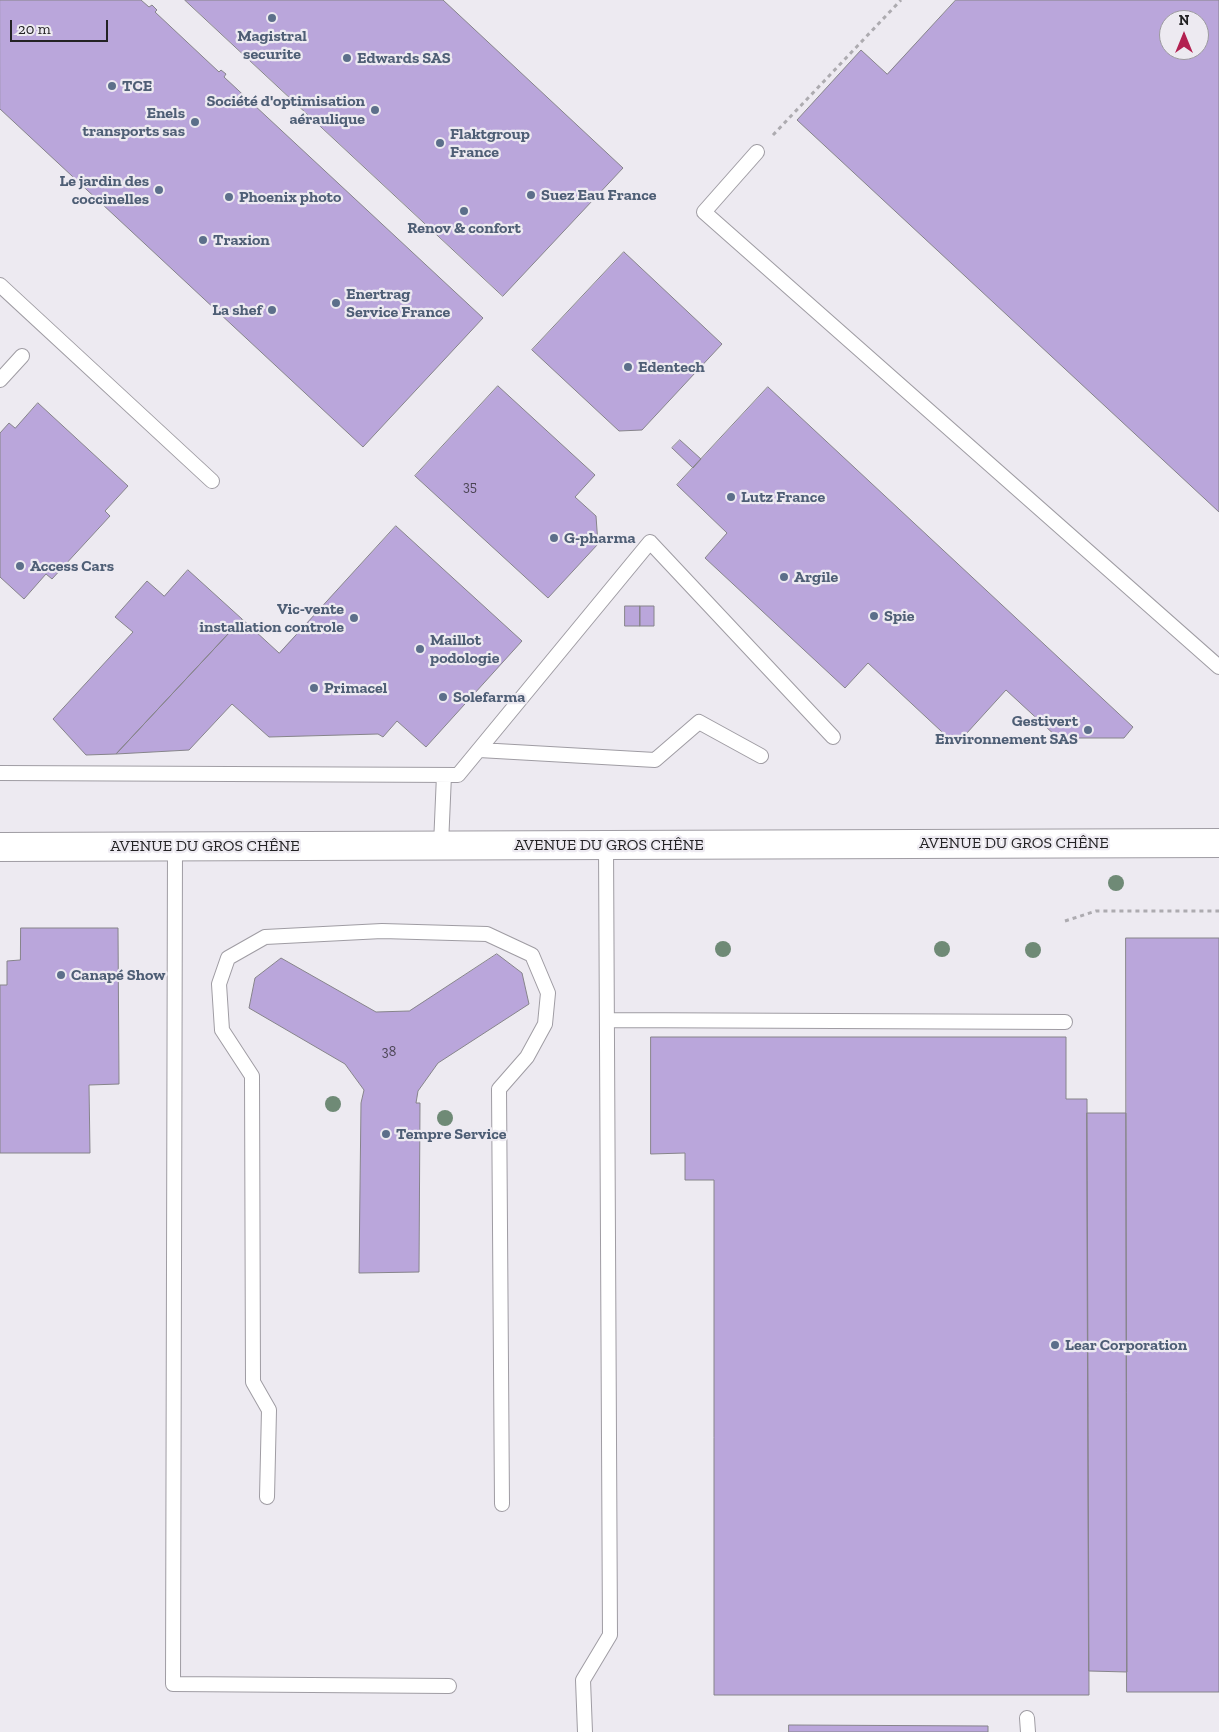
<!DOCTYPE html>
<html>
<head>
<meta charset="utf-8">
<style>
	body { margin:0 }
	#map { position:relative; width:1219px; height:1732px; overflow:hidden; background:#edeaf1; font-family:"Zilla Slab",serif }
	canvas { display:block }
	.north { position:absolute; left:1159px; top:10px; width:50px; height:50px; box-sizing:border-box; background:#edeaf1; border:1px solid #9c9a9f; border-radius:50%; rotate:0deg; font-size:14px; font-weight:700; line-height:20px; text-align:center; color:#232224 }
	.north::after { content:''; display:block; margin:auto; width:18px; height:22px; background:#b22151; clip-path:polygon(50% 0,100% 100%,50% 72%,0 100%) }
	.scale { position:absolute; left:10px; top:20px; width:98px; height:22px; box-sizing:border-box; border:2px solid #232224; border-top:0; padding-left:6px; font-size:15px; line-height:18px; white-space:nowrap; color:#232224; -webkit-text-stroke:4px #edeaf1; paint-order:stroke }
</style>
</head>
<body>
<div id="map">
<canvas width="1219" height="1732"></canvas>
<div class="north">N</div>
<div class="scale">20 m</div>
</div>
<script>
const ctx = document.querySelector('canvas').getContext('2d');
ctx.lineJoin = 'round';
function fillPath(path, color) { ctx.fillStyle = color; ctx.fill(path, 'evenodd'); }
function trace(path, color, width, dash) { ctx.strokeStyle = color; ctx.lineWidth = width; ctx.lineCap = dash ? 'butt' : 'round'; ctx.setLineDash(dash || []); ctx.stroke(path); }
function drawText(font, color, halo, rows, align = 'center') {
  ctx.font = font + ' "Zilla Slab",serif'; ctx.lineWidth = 4.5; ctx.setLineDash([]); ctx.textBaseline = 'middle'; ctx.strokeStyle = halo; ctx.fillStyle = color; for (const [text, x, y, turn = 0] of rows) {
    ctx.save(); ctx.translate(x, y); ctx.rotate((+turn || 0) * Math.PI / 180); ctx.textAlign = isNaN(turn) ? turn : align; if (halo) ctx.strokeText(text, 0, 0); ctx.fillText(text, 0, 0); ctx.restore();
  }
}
const building = new Path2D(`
	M0,0H141L149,7L152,5L157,10L155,12L219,72L221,70L226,74L224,77L483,318L363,447L0,109Z
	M185,0H443L623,168L503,296Z
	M956,0H1219V512L797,120L861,50L887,74ZM1169,20H1199V50H1169Z
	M624,252L722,344L642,430L619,431L532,350Z
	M498,386L595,475L575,497L596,516L598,544L548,598L415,476Z
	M768,387L1133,727L1124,738H1058L1006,690L956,745L868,663L845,688L705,558L727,533L677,485Z
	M38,403L128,486L105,511L110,516L52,579L46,574L24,599L0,577V433L9,423L15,428Z
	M680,440L701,459L693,468L672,448Z
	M396,526L522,641L426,747L397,721L383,737L378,734L269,737L232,704L189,750L116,754L242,619L279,653Z
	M188,570L242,619L116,754L86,755L53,719L133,632L115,617L147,581L164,596Z
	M625,606H640V626H625Z
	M640,606H654V626H640Z
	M21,928H118L119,1084L89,1085L90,1153H0V985H7V961L20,960Z
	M1126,938H1219V1692H1127Z
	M497,954L522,973L529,1004L438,1063L418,1091L416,1103H420L419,1272L359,1273L361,1103L364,1090L345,1064L249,1008L255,978L281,958L376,1012L409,1011Z
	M651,1037H1066V1099H1087L1089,1695H714V1180H685V1153L651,1154Z
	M1087,1113H1126L1127,1672L1089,1671Z
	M789,1725L988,1726V1732H789Z`);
const path = new Path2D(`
	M773,135L901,0
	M1065,921L1096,911H1219`);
const lane = new Path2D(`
	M757,152L704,212L1219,667
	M0,285L212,481
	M0,380L22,356
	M479,750L655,760L699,722L761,756
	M0,773L458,775L650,542L833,737
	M441,845L444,775
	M175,846L173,1684L449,1686
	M607,1020L1065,1022
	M267,1497L269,1410L253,1382L252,1076L222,1030L219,984L228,958L265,937L382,931L487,934L532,955L548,993L545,1024L527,1057L499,1089L502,1504
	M1027,1718L1028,1732
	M585,1732L583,1680L610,1635L606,845`);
const street = new Path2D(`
	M0,847L1219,843`);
const trees = [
	[1116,883],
	[723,949],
	[942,949],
	[1033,950],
	[333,1104],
	[445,1118]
];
const markers = [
	[272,18,5,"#5c6f8a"],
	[347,58,5,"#5c6f8a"],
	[112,86,5,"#5c6f8a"],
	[375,110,5,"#5c6f8a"],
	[195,122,5,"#5c6f8a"],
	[440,143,5,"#5c6f8a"],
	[159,190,5,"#5c6f8a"],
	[531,195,5,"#5c6f8a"],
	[229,197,5,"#5c6f8a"],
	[464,211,5,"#5c6f8a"],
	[203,240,5,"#5c6f8a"],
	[336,303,5,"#5c6f8a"],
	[272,310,5,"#5c6f8a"],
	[628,367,5,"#5c6f8a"],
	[731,497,5,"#5c6f8a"],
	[554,538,5,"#5c6f8a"],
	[20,566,5,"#5c6f8a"],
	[784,577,5,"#5c6f8a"],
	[874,616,5,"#5c6f8a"],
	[354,618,5,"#5c6f8a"],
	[420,649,5,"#5c6f8a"],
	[314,688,5,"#5c6f8a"],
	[443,697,5,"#5c6f8a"],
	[1088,730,5,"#5c6f8a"],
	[61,975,5,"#5c6f8a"],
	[386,1134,5,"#5c6f8a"],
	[1055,1345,5,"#5c6f8a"]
];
const numberNames = [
	["35",470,487],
	["38",389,1052]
];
const serviceNames = [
	["Magistral",272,36,"center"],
	["securite",272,54,"center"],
	["Edwards SAS",357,58],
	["TCE",122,86],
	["Société d'optimisation",365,101,"right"],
	["aéraulique",365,119,"right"],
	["Enels",185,113,"right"],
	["transports sas",185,131,"right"],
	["Flaktgroup",450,134],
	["France",450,152],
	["Le jardin des",149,181,"right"],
	["coccinelles",149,199,"right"],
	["Suez Eau France",541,195],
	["Phoenix photo",239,197],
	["Renov & confort",464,228,"center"],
	["Traxion",213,240],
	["Enertrag",346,294],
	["Service France",346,312],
	["La shef",262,310,"right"],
	["Edentech",638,367],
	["Lutz France",741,497],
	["G-pharma",564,538],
	["Access Cars",30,566],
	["Argile",794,577],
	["Vic-vente",344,609,"right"],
	["installation controle",344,627,"right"],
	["Spie",884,616],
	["Maillot",430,640],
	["podologie",430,658],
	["Primacel",324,688],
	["Solefarma",453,697],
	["Gestivert",1078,721,"right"],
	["Environnement SAS",1078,739,"right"],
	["Canapé Show",71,975],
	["Tempre Service",396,1134],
	["Lear Corporation",1065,1345]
];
const streetNames = [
	["AVENUE DU GROS CHÊNE",1014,843],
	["AVENUE DU GROS CHÊNE",609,845],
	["AVENUE DU GROS CHÊNE",205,846]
];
fillPath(building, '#baa6db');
trace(building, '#86848a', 1);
trace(lane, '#9f9ca3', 16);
trace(street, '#9f9ca3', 30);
trace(path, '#adabb0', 3, [4, 4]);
trace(lane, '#fff', 14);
trace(street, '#fff', 28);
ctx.fillStyle = '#6f8a76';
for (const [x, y] of trees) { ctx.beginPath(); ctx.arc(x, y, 8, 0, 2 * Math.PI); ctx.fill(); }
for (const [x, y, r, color] of markers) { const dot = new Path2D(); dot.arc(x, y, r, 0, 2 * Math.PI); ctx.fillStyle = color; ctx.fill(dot); trace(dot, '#edeaf1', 2); }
drawText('14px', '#494352', null, numberNames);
drawText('bold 16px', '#4e5e75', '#edeaf1', serviceNames, 'left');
drawText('16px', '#232224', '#edeaf1', streetNames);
</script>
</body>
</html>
